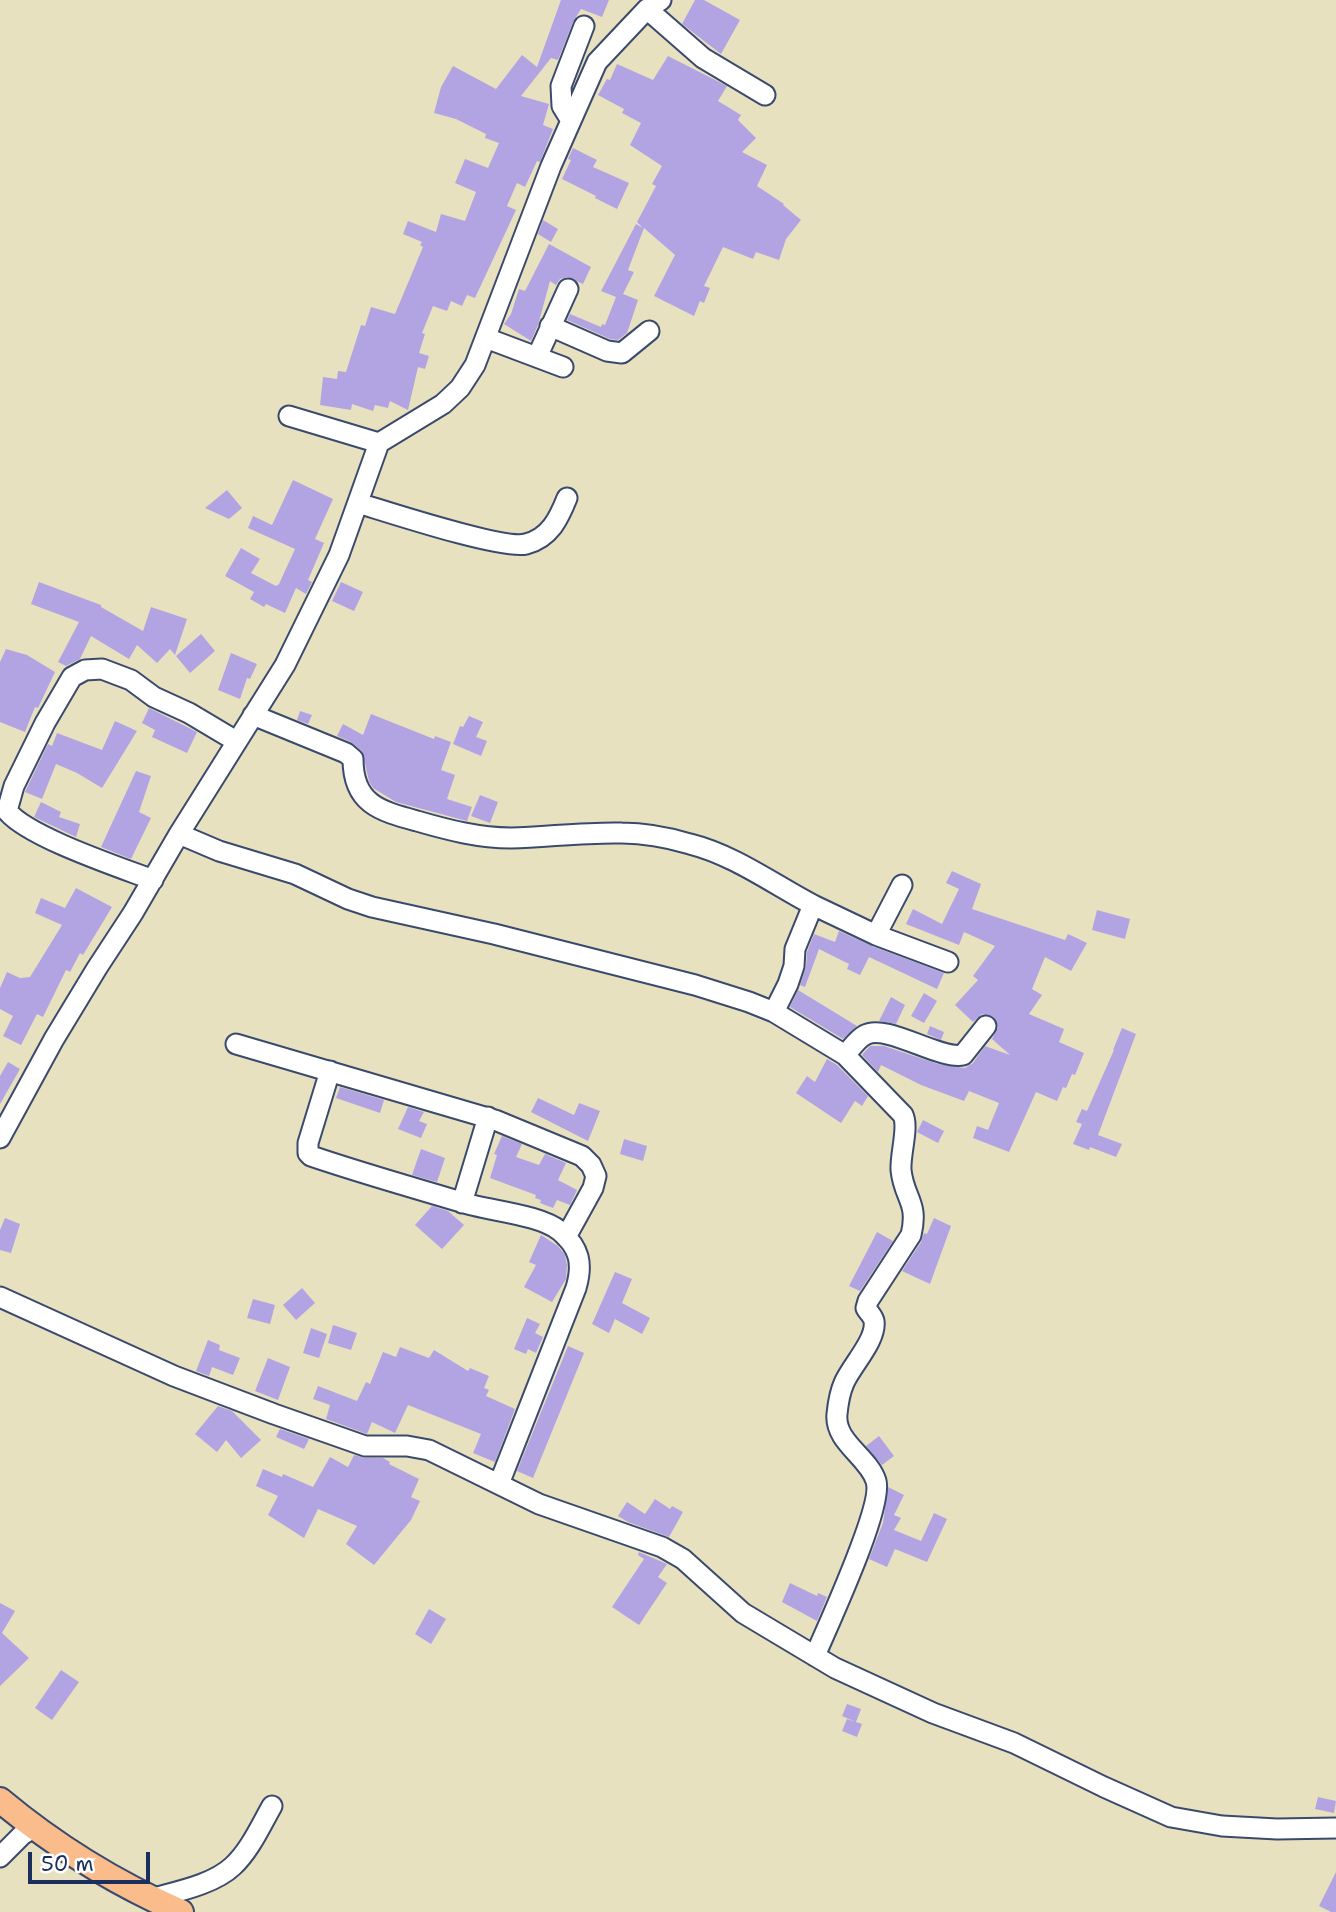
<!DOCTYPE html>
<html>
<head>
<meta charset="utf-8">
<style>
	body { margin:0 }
	#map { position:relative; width:1336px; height:1912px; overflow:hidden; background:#e8e1bf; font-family:"Shantell Sans",sans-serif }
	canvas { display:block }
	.scale { position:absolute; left:28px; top:1852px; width:122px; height:32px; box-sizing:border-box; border:4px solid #1b2f5e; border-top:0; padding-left:9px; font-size:21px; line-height:24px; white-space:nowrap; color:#1b2f5e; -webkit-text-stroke:5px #fff; paint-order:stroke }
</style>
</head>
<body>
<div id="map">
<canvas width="1336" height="1912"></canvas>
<div class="scale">50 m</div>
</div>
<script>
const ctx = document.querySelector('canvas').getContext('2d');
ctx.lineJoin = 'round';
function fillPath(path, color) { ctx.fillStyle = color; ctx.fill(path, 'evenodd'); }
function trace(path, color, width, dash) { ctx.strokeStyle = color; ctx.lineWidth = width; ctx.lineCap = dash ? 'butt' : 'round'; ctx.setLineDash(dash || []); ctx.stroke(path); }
const building = new Path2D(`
	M561,0H609L602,17L581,9L573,22L558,60L551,58L521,96L549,104L543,125L553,129L540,162L537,161L525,187L517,183L507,206L516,210L475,298L467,295L462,306L451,301L447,311L433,306L422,333L425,334L419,353L429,356L425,369L418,367L408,410L390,401L388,408L375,405L373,411L352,404L351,410L320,405L323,377L337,379L338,371L346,372L361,325L365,326L371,307L395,314L423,247L420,245L422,242L403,234L408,221L436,232L441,214L465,221L476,192L455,183L465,159L488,168L499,143L485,138L486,134L456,119L434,113L441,87L453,66L496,89L522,55L537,67Z
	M695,0H704L740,20L721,54L682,24Z
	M668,56L727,86L718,101L741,115L738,120L756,138L742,152L767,165L757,186L784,204L783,205L801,220L786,239L779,260L756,252L753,259L723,247L704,286L710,288L704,303L700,301L694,316L654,296L675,255L644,228L628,270L634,272L623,294L638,300L627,333L618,340L610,339L567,320L570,314L601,327L602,324L605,325L616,297L601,291L636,224L643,228L637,222L656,186L652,184L662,166L630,145L641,123L622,113L624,109L598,95L607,79L610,80L617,64L653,80Z
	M573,148L597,160L593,167L629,183L617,209L595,198L596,196L562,179L571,160L568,159Z
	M543,220L558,229L551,242L538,234Z
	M549,244L591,267L583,284L568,277L560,279L556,285L550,281L538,325L531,341L504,324L511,314L519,289L525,291Z
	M293,480L333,499L315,539L324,543L308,580L312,582L306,594L296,588L285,613L266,604L264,607L250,599L254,592L225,576L241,548L260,559L251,573L276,586L279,584L295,549L248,528L253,516L272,525Z
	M227,490L242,508L229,519L205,508Z
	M39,582L101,605V607L143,631L151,607L187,619L175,655L170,649L157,663L137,645L129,659L91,636L80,659L66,666L58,662L79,622L31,604Z
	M341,582L363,592L354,611L332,601Z
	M201,634L215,651L190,673L176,656Z
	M6,649L27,655L55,672L38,708L35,707L25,732L0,722V662Z
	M231,653L257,664L250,679L247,678L240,699L218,690Z
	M149,708L197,732L187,753L152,737L155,730L142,723Z
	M300,711L312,715L308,724L297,720Z
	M371,714L434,739L435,736L451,742L441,770L455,775L447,799L472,807L467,821L396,802L373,788L369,781L362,751L351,742L337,736L343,724L363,735Z
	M469,716L483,722L476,737L487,741L481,756L453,744L460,726L463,727Z
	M115,721L137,731L102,788L77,773L56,764L42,799L25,792L48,744L52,746L57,733L102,750Z
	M136,771L151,776L139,812L151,818L131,859L101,847Z
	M480,795L498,802L490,823L471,816Z
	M41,802L61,812L59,817L80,824L76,837L34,817Z
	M952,871L981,884L972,909L1065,940L1068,934L1087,943L1071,971L1045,957L1032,989L1042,995L1029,1014L1064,1029L1059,1042L1084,1053L1075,1075L1072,1074L1066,1088L1063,1087L1057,1101L1036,1092L1009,1152L973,1138L977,1126L988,1130L999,1103L969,1091L964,1101L921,1085L881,1065L878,1072L862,1055L870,1046H884L938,1064L965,1068L973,1063L985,1046L1010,1055L992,1039L998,1027L994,1017L982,1014L973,1022L955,1005L978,980L973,976L995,946L964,932L959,945L906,924L913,909L942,924L959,889L946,883Z
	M76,888L112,907L83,955L80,953L70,972L66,970L43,1017L37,1014L21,1045L3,1036L13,1016L0,1009V988L7,972L20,978L30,977L62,925L35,913L41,898L65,908Z
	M1097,910L1130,919L1125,939L1092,930Z
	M839,931L872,946L944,973L937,989L869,957L860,975L847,969L849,964L819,949L805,987L800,985L806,967L807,952L814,934L835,942Z
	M798,990L857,1026L843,1039L790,1007Z
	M924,993L937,1001L924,1023L911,1016Z
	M891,997L905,1005L896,1024L879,1021Z
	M930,1026L944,1032L941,1040L927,1034Z
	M1122,1028L1136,1034L1098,1135L1122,1144L1116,1157L1090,1147L1089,1150L1073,1144L1082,1124L1076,1122L1082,1109L1087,1111L1114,1050H1113Z
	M827,1059L837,1065L868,1096L862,1106L855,1101L841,1123L796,1093L807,1076L815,1082Z
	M8,1062L20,1069L0,1104V1076Z
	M340,1087L384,1100L380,1113L336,1098Z
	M538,1098L574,1115L579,1103L600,1111L588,1141L531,1112Z
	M408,1107L424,1112L419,1121L427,1124L421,1138L398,1129Z
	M923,1120L944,1131L938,1143L917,1132Z
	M502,1136L522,1144L516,1157L539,1165L545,1154L566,1163L558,1180L577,1190L570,1205L557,1200L553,1208L540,1203L541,1200L535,1198L536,1195L490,1178L497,1155L494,1154Z
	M624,1139L647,1146L643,1161L620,1154Z
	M421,1149L445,1158L437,1182L412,1175Z
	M432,1206L448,1211L464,1225L442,1249L415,1225Z
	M5,1218L20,1224L11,1253L0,1250V1230Z
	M934,1218L951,1226L930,1284L902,1271L921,1242L924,1233L927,1234Z
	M877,1232L893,1241L860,1291L849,1286Z
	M541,1235L558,1246L565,1255L567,1265L566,1279L552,1302L524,1287L536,1265L529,1262Z
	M615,1272L632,1279L622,1303L650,1318L642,1334L615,1319L609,1333L592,1324Z
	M302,1288L315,1303L296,1320L283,1305Z
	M253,1299L275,1305L270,1324L247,1318Z
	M527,1318L540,1324L535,1333L543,1337L536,1353L528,1349L526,1354L514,1349Z
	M333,1325L357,1333L351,1350L328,1343Z
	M311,1328L327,1334L319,1358L303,1353Z
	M208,1340L220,1345L219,1350L240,1358L233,1375L212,1367L209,1376L196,1371Z
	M568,1346L584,1353L533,1478L517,1471Z
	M400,1347L429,1358L434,1350L468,1371L470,1368L489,1376L484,1388L489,1390L486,1396L515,1409L495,1462L473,1453L481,1434L408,1405L395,1433L372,1422L367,1434L326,1419L330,1405L313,1399L318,1386L357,1401L366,1382L370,1384L383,1352L396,1357Z
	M268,1358L290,1367L278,1400L255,1391Z
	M218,1406L232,1411L261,1440L241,1458L226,1440L217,1452L195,1434Z
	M280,1429L309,1439L304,1449L276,1437Z
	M879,1436L894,1456L882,1465L866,1446Z
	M354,1455L365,1458H383L390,1462L389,1464L419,1479L411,1497L420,1501L411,1520L374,1565L346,1544L357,1526L318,1509L304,1538L268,1515L278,1496L256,1486L263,1469L282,1477L283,1474L313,1487L330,1457L348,1467Z
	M888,1487L904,1495L894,1515L901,1518L894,1530L921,1541L934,1513L947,1519L927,1562L895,1549L887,1567L869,1559L883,1523Z
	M655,1499L670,1509L672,1506L683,1512L669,1537L628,1522L618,1516L627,1502L645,1514Z
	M639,1552L667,1564L658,1577L667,1583L639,1625L612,1607L644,1559L638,1555Z
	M790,1583L817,1596L818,1593L827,1597L817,1621L782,1602Z
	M0,1603L15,1611L2,1633L29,1658L0,1686Z
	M429,1609L446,1619L431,1644L415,1634Z
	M61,1670L79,1682L52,1720L35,1708Z
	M847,1704L861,1709L856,1722L842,1716Z
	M847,1719L862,1724L857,1737L842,1731Z
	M1318,1797L1336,1801L1334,1813L1315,1809Z
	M1336,1872V1912H1331L1319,1906Z`);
const minor = new Path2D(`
	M647,9L703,58L765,95
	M570,119L562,106L561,86L584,26
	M550,326L607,351L622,353L649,331
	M486,338L563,367
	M537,357L568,289
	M289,416L379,443
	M358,503C388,512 503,550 526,544C550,538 559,518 567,498
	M253,715L346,753L353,759C353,804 380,811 417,821C448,830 479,838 511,838C548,837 585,832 622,833C644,833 670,838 690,844C734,855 773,884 813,905L795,949L794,966L788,984L774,1012
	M179,834L219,851L295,874L348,899L372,907L494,934L695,985L749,1002L774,1012L845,1055L903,1115C909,1127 900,1154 901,1170C904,1199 919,1202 911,1235L868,1301L866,1308C868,1312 873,1316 874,1321C877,1340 851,1366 844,1383C840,1392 838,1404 837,1414C834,1442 869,1457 876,1481C884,1506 827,1627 815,1656
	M153,880C119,867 28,837 7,811L14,786L45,723L72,677L85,670L102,669L131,680L154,697L189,713L236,741
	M813,905L876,935L948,962
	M876,935L902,885
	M236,1044L495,1120L582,1156L591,1165L596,1176L593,1188L566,1237
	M845,1055C851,1049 857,1039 865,1035C886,1023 939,1060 963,1055L986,1026
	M330,1071L308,1143V1153L311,1156C361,1173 411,1187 461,1202C488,1211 539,1214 560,1231C580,1248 583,1264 576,1288L499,1484
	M0,1138L54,1039L97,968L133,913L179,834L285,665L339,555L379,443L443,404L460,388L475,365L551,166L597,62L647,9L661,0
	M462,1203L488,1117
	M0,1297L174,1376L274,1414L365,1446H407L429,1450L539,1504L662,1547L683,1559L743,1613L835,1668L933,1713L1014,1743L1104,1787L1171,1817L1222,1826L1277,1829L1336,1828
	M0,1857L22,1835L35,1827
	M150,1899C175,1892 213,1885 233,1866C250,1850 260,1827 272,1806`);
const major = new Path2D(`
	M0,1800C55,1846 115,1883 181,1912`);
fillPath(building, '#b2a4e3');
trace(minor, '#3a4a6d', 23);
trace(major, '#3a4a6d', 28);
trace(minor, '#fff', 19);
trace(major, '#f9bc8a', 24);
</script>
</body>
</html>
